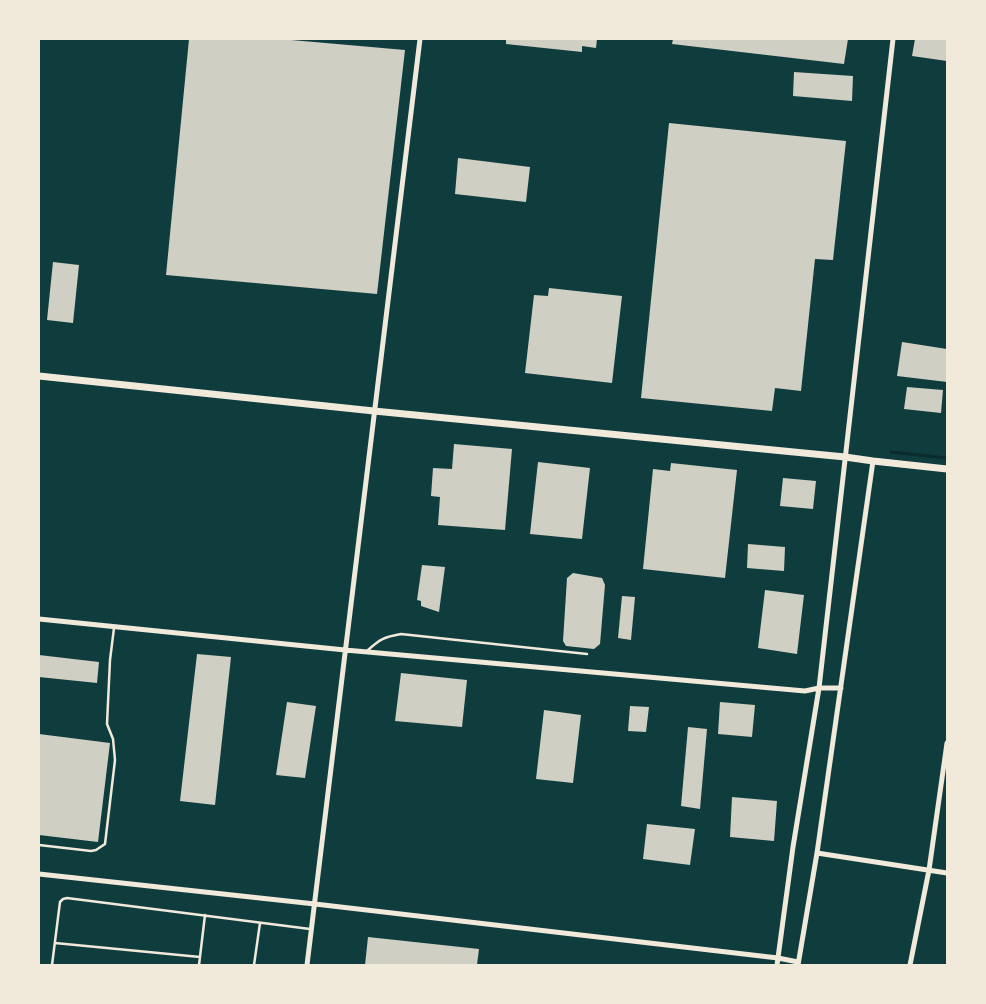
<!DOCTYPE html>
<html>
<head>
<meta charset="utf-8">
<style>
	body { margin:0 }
	#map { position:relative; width:986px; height:1004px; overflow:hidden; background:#0f3d3e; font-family:Merriweather,serif }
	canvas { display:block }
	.frame { position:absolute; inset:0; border:40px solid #f1e9da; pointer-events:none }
</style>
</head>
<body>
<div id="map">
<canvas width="986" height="1004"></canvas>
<div class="frame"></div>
</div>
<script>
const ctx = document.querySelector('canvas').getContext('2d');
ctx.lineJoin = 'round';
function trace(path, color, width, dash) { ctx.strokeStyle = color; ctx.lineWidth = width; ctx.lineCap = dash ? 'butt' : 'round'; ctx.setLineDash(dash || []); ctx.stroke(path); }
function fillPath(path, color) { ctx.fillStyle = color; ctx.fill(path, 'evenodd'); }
const stream = new Path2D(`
	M891,452L947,458`);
const building = new Path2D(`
	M189,39H280L405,50L377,294L166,275Z
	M506,39H597L596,48L582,46V52L506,44Z
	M673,39H848L844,64L672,44Z
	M915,39H947V61L912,56Z
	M794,72L853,76L852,101L793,96Z
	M669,123L846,141L833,260L815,259L801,391L775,388L772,411L641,398Z
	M458,158L530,167L526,202L455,194Z
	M53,262L79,265L73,323L47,320Z
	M549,288L622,296L612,383L525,373L534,295L548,296Z
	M902,342L947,349V382L897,376Z
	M907,387L943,390L941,413L904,409Z
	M454,444L512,449L505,530L438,525L440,497L431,496L433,468L452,469Z
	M538,462L590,468L582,539L530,534Z
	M671,463L737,470L725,578L643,569L653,469L670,471Z
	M783,478L816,481L813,509L780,506Z
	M748,544L785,547L784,571L747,568Z
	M422,565L445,567L439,612L421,606V601L417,600Z
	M573,573L602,578L605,585L600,644L594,649L566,646L563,641L567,578Z
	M765,590L804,595L797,654L758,648Z
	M622,596L635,597L631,640L618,638Z
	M197,654L231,657L215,805L180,801Z
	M39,655L99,662L97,683L39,677Z
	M401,673L467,680L462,727L395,721Z
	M287,702L316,706L305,778L276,775Z
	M720,702L755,705L752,737L718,734Z
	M630,706L649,707L646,732L628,731Z
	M544,710L581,715L573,783L536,779Z
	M688,727L707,729L700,809L681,806Z
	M39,734L110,743L98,842L39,835Z
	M732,797L777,801L774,841L730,837Z
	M647,824L695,829L690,865L643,859Z
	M368,937L479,949L477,965H365Z`);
const service = new Path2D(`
	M367,651C380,639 384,637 401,634L587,654
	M39,845L91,851L96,850L105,844L115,760L113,739L107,724L110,660L114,628
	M55,943L200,957
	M52,965L60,902L63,899L67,898L310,929
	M199,965L205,915
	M254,965L260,923`);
const minor = new Path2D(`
	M39,619L345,650L805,691L819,688H841
	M817,853L947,873
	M39,874L315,904L778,958L798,962
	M307,965L420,39
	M777,965L793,847L819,688L893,39
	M798,965L817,853L873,461
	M910,965L929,870L947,743`);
const tertiary = new Path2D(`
	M39,376L374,411L845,457L873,461L947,469`);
trace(stream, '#0a2a2b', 3);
fillPath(building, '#cfcfc3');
trace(service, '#f1e9da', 2.5);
trace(minor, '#f1e9da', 5);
trace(tertiary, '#f1e9da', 7);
</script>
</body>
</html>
